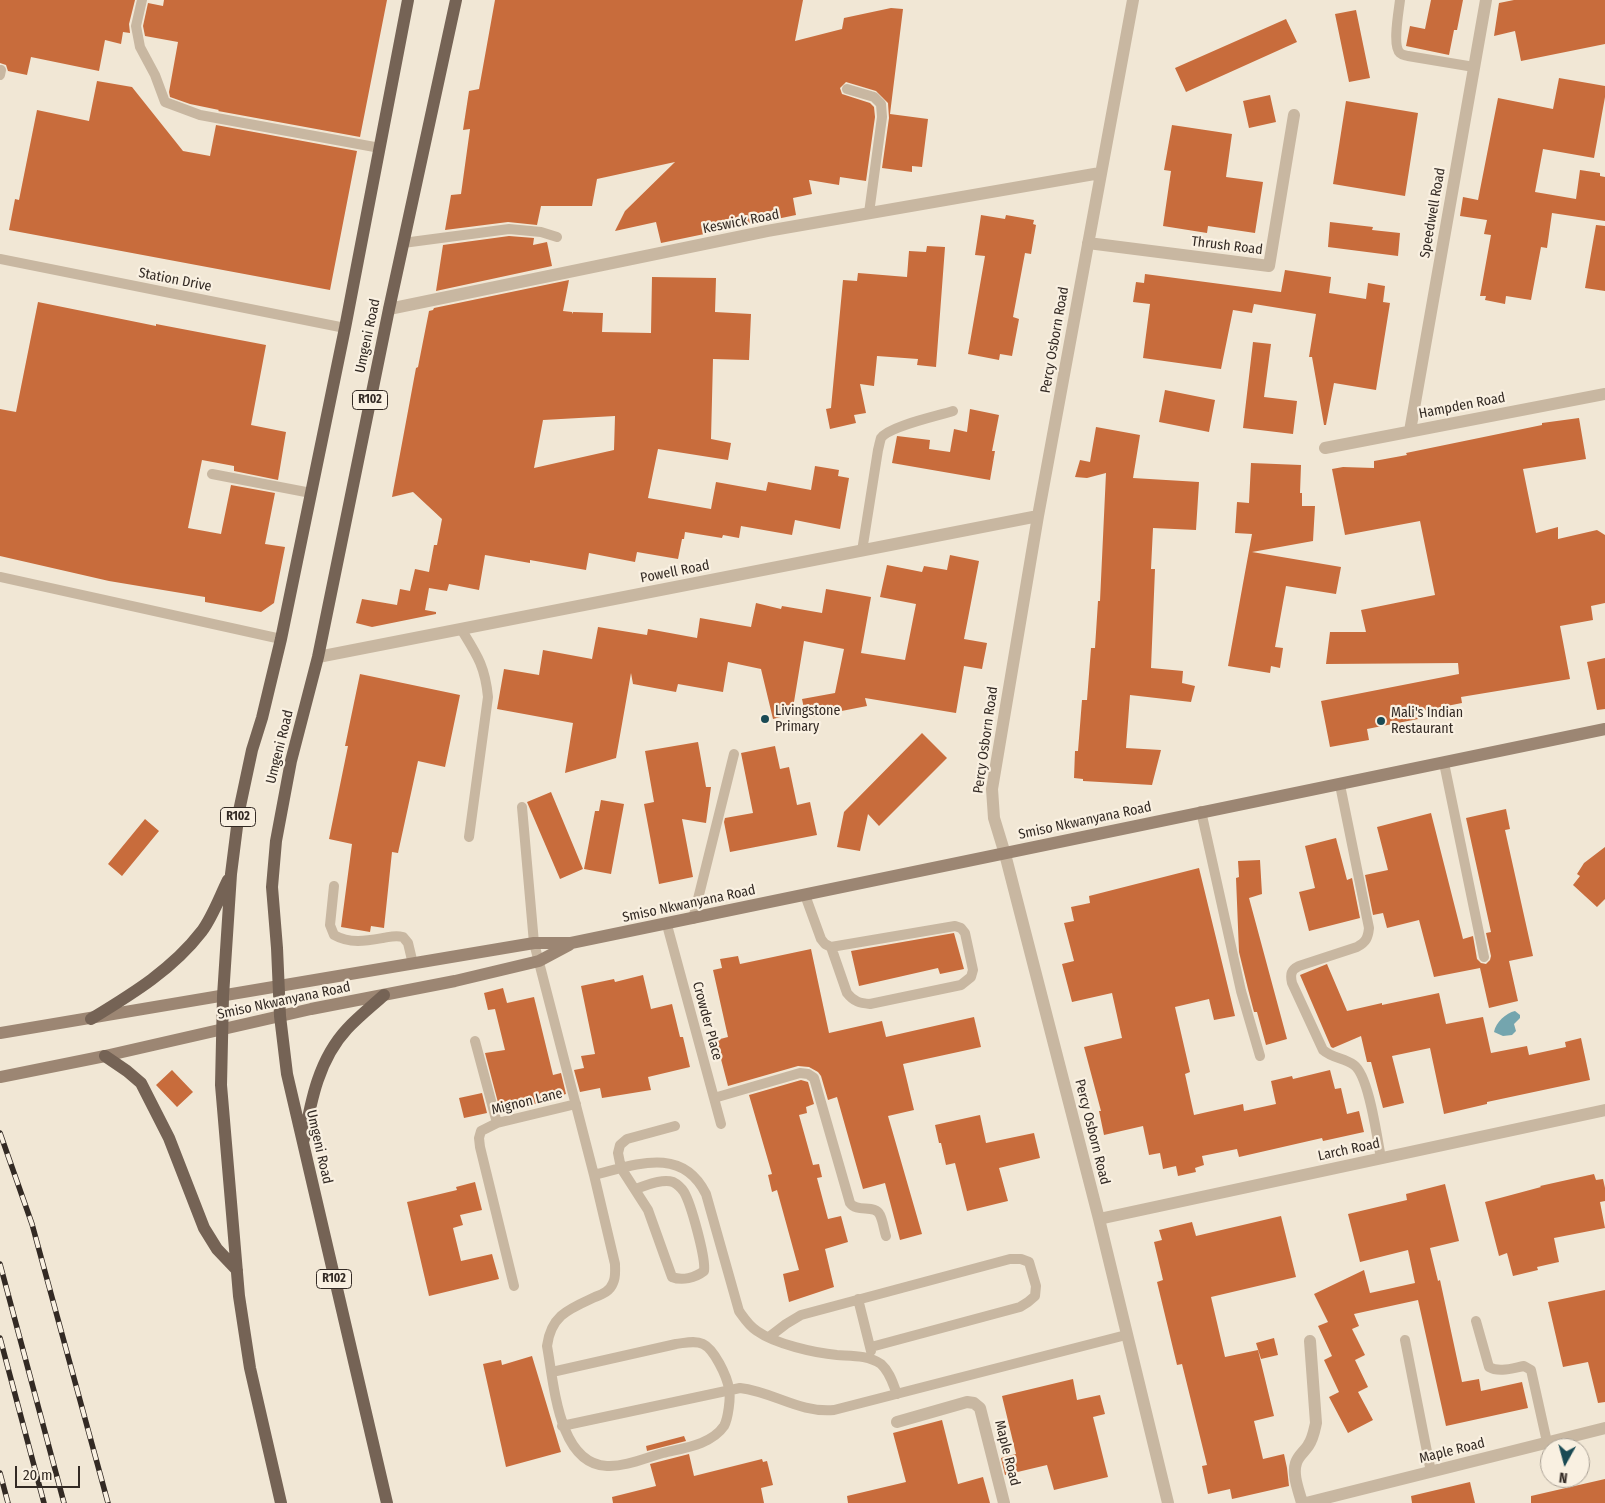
<!DOCTYPE html>
<html>
<head>
<meta charset="utf-8">
<style>
	body { margin:0 }
	#map { position:relative; width:1605px; height:1503px; overflow:hidden; background:#f1e7d5; font-family:"Fira Sans Condensed",sans-serif }
	canvas { display:block }
	.north { position:absolute; left:1540px; top:1438px; width:50px; height:50px; box-sizing:border-box; background:#f9f0e1; border:1px solid #aaa195; border-radius:50%; rotate:187deg; font-size:14px; font-weight:700; line-height:20px; text-align:center; color:#332a24 }
	.north::after { content:''; display:block; margin:auto; width:18px; height:22px; background:#1a4a54; clip-path:polygon(50% 0,100% 100%,50% 72%,0 100%) }
	.scale { position:absolute; left:15px; top:1466px; width:65px; height:22px; box-sizing:border-box; border:2px solid #332a24; border-top:0; padding-left:6px; font-size:15px; line-height:18px; white-space:nowrap; color:#332a24; -webkit-text-stroke:4px #f9f0e1; paint-order:stroke }
</style>
</head>
<body>
<div id="map">
<canvas width="1605" height="1503"></canvas>
<div class="north">N</div>
<div class="scale">20 m</div>
</div>
<script>
const ctx = document.querySelector('canvas').getContext('2d');
ctx.lineJoin = 'round';
function fillPath(path, color) { ctx.fillStyle = color; ctx.fill(path, 'evenodd'); }
function trace(path, color, width, dash) { ctx.strokeStyle = color; ctx.lineWidth = width; ctx.lineCap = dash ? 'butt' : 'round'; ctx.setLineDash(dash || []); ctx.stroke(path); }
function drawText(font, color, halo, rows, align = 'center') {
  ctx.font = font + ' "Fira Sans Condensed",sans-serif'; ctx.lineWidth = 4.5; ctx.setLineDash([]); ctx.textBaseline = 'middle'; ctx.strokeStyle = halo; ctx.fillStyle = color; for (const [text, x, y, turn = 0] of rows) {
    ctx.save(); ctx.translate(x, y); ctx.rotate((+turn || 0) * Math.PI / 180); ctx.textAlign = isNaN(turn) ? turn : align; if (halo) ctx.strokeText(text, 0, 0); ctx.fillText(text, 0, 0); ctx.restore();
  }
}
const water = new Path2D(`
	M1515,1011L1520,1015V1018L1514,1024L1516,1031L1512,1035L1503,1036L1494,1032C1496,1022 1506,1013 1515,1011Z`);
const building = new Path2D(`
	M0,0H135L129,24L130,33L123,32L121,44L105,40L99,71L31,57L27,75L8,71L6,65L0,63Z
	M164,0H387L360,137L218,111L219,110L190,104L170,97L169,92L178,42L145,36L143,26L148,3L163,6Z
	M495,0H803L795,41L842,29L844,18L891,8L903,9L890,114L928,119L922,167L912,166V172L882,168L889,118L888,103L876,91L846,82L840,88L842,94L870,103L874,107L875,117L866,181L840,177L839,185L809,180L812,194L793,198L796,215L661,243L656,222L615,231L625,211L675,162L597,179L592,206H541L537,225L508,222L445,230L451,195L461,194L470,129L463,130L469,91L479,89Z
	M1431,0H1463L1457,30H1454L1449,55L1406,46L1410,26L1425,29Z
	M1514,0H1605V44L1521,61L1515,31L1494,36L1499,3Z
	M1356,10L1370,78L1349,82L1335,14Z
	M1286,19L1297,42L1186,92L1175,68Z
	M1559,78L1605,86V97L1594,158L1543,149L1535,192L1576,199L1580,170L1600,173V176L1605,177V221L1552,213L1547,248L1541,247L1531,300L1506,296L1505,304L1485,300L1486,296H1480L1491,235L1484,234L1487,220L1460,216L1463,197L1478,200L1498,98L1553,109Z
	M97,81L132,87L183,151L210,156L216,125L357,151L330,290L9,230L15,199L19,200L37,110L89,121Z
	M1270,95L1276,122L1249,128L1243,101Z
	M1346,101L1418,113L1405,196L1333,184Z
	M1172,125L1232,134L1226,177L1263,182L1255,233L1208,226L1207,233L1163,226L1171,171L1164,170Z
	M981,215L1005,219L1006,215L1034,220L1033,224L1036,225L1031,254L1025,253L1013,317L1019,319L1012,356L1000,354L999,360L968,354L985,256L975,255Z
	M1330,222L1373,227L1372,230L1400,233L1398,256L1328,247Z
	M1596,225L1605,226V291L1585,288Z
	M509,236L534,238L533,245L547,242L552,266L436,291L443,245Z
	M927,246L945,247L936,367L917,365L918,359L877,356L874,386L860,384L866,413L854,415L856,423L830,429L826,409L831,408L843,280L857,281L858,273L907,277L909,251L926,252Z
	M1285,270L1331,277L1329,293L1366,299L1368,283L1385,286L1383,302L1390,303L1376,390L1334,383L1326,425H1324L1312,357H1309L1316,314L1254,304L1252,313L1233,310L1221,369L1143,358L1150,304L1133,302L1136,282L1144,283L1145,274L1281,292Z
	M652,277L716,278L715,312L751,314L749,360L713,359L711,439L731,443L728,460L658,449L648,498L711,509L716,482L766,491L768,482L811,490L815,466L839,470L838,476L849,478L840,529L795,520L792,535L741,526L739,538L723,535L722,538L685,532L684,539H682L678,559L637,552L635,562L589,553L586,570L530,560V563L485,555L479,590L449,584L447,591L429,588L425,610L436,612V614L372,627L356,623L362,599L397,605L400,589L410,591L415,569L429,572L434,545H437L442,519L413,492L392,497L416,368L418,367L429,311L433,310L434,308L569,280L563,311L572,312V314L573,312L603,313L602,332L651,333ZM615,416L614,450L534,468L543,420Z
	M38,302L156,326V324L266,345L251,425L286,432L278,480L234,471V466L202,460L188,528L221,534L231,485L275,493L265,544L285,547L274,603L261,612L205,602V597L109,581L0,556V409L16,412Z
	M1253,342L1271,344L1264,397L1297,401L1293,434L1243,428Z
	M1165,390L1215,400L1209,432L1159,422Z
	M970,409L999,415L992,451H995L990,480L892,463L897,436L930,440L929,449L950,452L954,429L967,432Z
	M1579,418L1586,459L1523,469L1536,533L1558,527V539L1597,530L1605,535V603L1591,606L1593,620L1560,626L1570,679L1461,697L1462,703L1416,712L1418,719L1367,729L1369,740L1330,747L1321,701L1459,674L1458,663L1326,664L1330,632H1366L1361,610L1435,595L1420,521L1345,535L1332,469L1343,467L1374,468V461L1407,455L1406,453L1542,425V423Z
	M1096,427L1140,435L1133,478L1199,482L1196,530L1153,528L1151,569H1155L1151,668L1183,671L1182,683L1195,686L1191,702L1130,695L1126,748L1161,750L1152,785L1083,781V779L1074,778L1075,751H1078L1082,700H1087L1091,648H1095L1098,601H1100L1106,473L1087,478L1075,477L1080,460L1090,462Z
	M1251,463L1301,465L1300,493H1302V506H1315L1313,541L1252,552L1341,567L1336,594L1286,586L1275,647L1283,648L1280,668L1271,666L1270,673L1228,666L1252,534L1235,533L1237,502L1249,503Z
	M950,555L979,561L964,639L987,643L982,669L964,666L956,713L865,698L867,706L806,718L802,699L835,693L844,649L804,641L792,714L773,719L761,669L728,662L723,692L678,684L676,692L633,684L631,673L616,758L565,773L573,723L497,709L504,669L539,675L543,650L592,659L598,627L647,635L648,629L697,638L700,618L751,627L756,603L781,609L782,606L822,613L826,589L871,597L861,653L905,660L916,604L880,597L887,565L922,572L924,566L947,570Z
	M1605,658V709L1597,710L1587,662Z
	M360,674L460,695L445,767L418,761L398,853L392,852L384,928L371,926L370,932L341,927L352,844L329,839L348,746H345Z
	M922,733L947,758L879,826L868,814L860,851L837,847L844,812Z
	M698,742L706,787H711L706,823L682,819L693,877L659,884L644,804L654,802L645,751Z
	M775,746L780,769L789,767L797,805L810,802L817,835L730,852L724,822L725,818L753,813L741,753Z
	M551,792L583,869L560,879L527,802Z
	M601,800L624,804L611,874L584,869L595,811H599Z
	M1506,809L1510,829L1505,830L1533,956L1509,961L1518,1001L1489,1008L1480,968L1434,977L1419,920L1387,928L1383,913L1373,915L1365,875L1388,870L1377,827L1431,813L1463,939L1473,936L1477,959L1481,963L1486,964L1490,960L1491,956L1486,933L1491,932L1466,818Z
	M145,819L159,831L122,876L108,864Z
	M1336,838L1347,880L1352,878L1360,918L1309,931L1299,892L1315,888L1305,846Z
	M1605,847V899L1597,907L1573,885L1580,876L1577,874L1584,863Z
	M1260,860L1262,894L1249,898L1287,1039L1266,1045L1257,1012H1254L1248,989L1239,952L1236,878L1239,877L1238,861Z
	M1199,868L1235,1016L1214,1020L1209,999L1175,1007L1190,1072L1185,1074L1194,1115L1243,1104L1244,1111L1276,1104L1271,1081L1292,1076L1293,1079L1330,1070L1335,1089L1341,1088L1347,1114L1359,1111L1364,1132L1323,1141L1322,1138L1239,1157L1237,1149L1202,1156L1204,1165L1195,1168L1196,1172L1178,1176L1176,1166L1163,1169L1160,1153L1149,1155L1143,1126L1104,1135L1099,1111H1101L1084,1047L1122,1038L1112,993L1072,1002L1062,964L1074,961L1064,923L1074,921L1071,907L1090,903L1089,896Z
	M954,933L964,969L940,974L938,968L859,986L851,951Z
	M811,949L829,1033L882,1021L886,1037L974,1017L981,1047L903,1064L914,1110L888,1116L922,1234L900,1240L885,1183L863,1189L837,1097L828,1100L821,1076L818,1072L809,1067L798,1066L728,1086L716,1040L728,1037L713,970L722,968L720,959L738,956L740,964Z
	M1327,964L1347,1011L1382,1003V1005L1439,993L1446,1024L1483,1017L1491,1053L1527,1046L1529,1055L1566,1047L1565,1042L1581,1038L1590,1080L1487,1102V1104L1444,1114L1430,1048L1392,1056L1404,1103L1383,1108L1371,1062H1367L1361,1036L1333,1048L1331,1047L1300,975Z
	M643,975L651,1009L672,1004L680,1037H683L690,1067L648,1077L651,1090L602,1098L600,1088L580,1092L574,1070L584,1068L581,1056L595,1054L581,986L614,979L615,982Z
	M503,988L507,1003L534,997L553,1075L561,1073L566,1094L562,1095L563,1098L511,1109V1107L500,1110L485,1053L505,1050L495,1009L488,1010L484,993Z
	M172,1070L193,1092L177,1107L156,1085Z
	M801,1080L808,1082L814,1104L806,1107L807,1113L799,1115L813,1165L819,1164L822,1177L817,1178L828,1219L841,1216L848,1242L825,1249L834,1287L789,1302L783,1274L799,1270L777,1190L772,1192L768,1175L772,1174L749,1095Z
	M482,1093L487,1113L464,1118L459,1098Z
	M980,1115L986,1143L1034,1133L1040,1158L999,1168L1008,1201L967,1211L955,1163L946,1165L941,1143H939L935,1125Z
	M1594,1174L1596,1180L1603,1179L1605,1188V1201L1600,1202L1605,1228L1554,1238L1559,1262L1537,1267L1538,1270L1513,1276L1507,1253L1499,1256L1485,1202L1541,1187L1540,1186Z
	M475,1182L482,1210L460,1215L463,1225L453,1228L461,1261L492,1254L499,1279L429,1296L407,1202L457,1190L456,1187Z
	M1445,1184L1459,1241L1430,1248L1438,1281L1440,1280L1462,1382L1479,1379L1481,1391L1522,1382L1528,1408L1446,1426L1418,1300L1354,1314L1359,1326L1352,1329L1365,1355L1355,1360L1368,1387L1358,1392L1373,1420L1348,1433L1329,1397L1339,1392L1324,1360L1332,1356L1318,1326L1328,1322L1314,1294L1364,1270L1370,1293L1415,1283L1408,1250L1360,1262L1348,1214L1407,1200L1406,1194Z
	M1281,1216L1296,1277L1211,1297L1225,1357L1258,1350L1274,1416L1254,1421L1263,1459L1284,1454L1287,1468L1289,1486L1232,1499L1230,1489L1208,1494L1202,1466L1207,1465L1182,1364L1177,1365L1157,1282L1163,1280L1154,1242L1162,1240L1159,1230L1192,1222L1196,1236Z
	M1605,1290V1402L1598,1403L1588,1362L1563,1367L1548,1302Z
	M1274,1338L1278,1355L1261,1359L1256,1343Z
	M532,1356L561,1452L506,1467L483,1364L501,1360L502,1365Z
	M1073,1379L1077,1400L1100,1395L1105,1414L1093,1417L1108,1477L1054,1490L1047,1465L1005,1475L1001,1458L1016,1454L1002,1396Z
	M942,1420L958,1484L983,1477L990,1503H848L847,1496L906,1482L893,1433Z
	M684,1436L686,1441L647,1451L646,1446Z
	M689,1454L694,1476L762,1459L763,1462L767,1461L773,1485L761,1488L764,1503H613L612,1497L656,1486L650,1464Z
	M1605,1479V1503H1531V1496Z
	M1470,1482L1475,1503H1412L1411,1496Z`);
const lane = new Path2D(`
	M142,0L136,26L140,47L155,75L165,102L200,115L380,148
	M1400,0C1399,10 1392,46 1400,53C1402,55 1405,55 1408,56L1474,67
	M0,75L1,70
	M847,89L874,97L881,104L882,117L869,213
	M403,243L509,229L541,232L557,237
	M0,259L345,328
	M212,474L311,493
	M862,551L878,450C879,446 880,441 881,438C889,426 938,416 953,411
	M0,577L281,639
	M461,629C477,655 485,666 488,697L469,837
	M1444,763L1484,957
	M1340,785L1369,928C1368,938 1366,942 1357,947L1299,966C1291,970 1290,974 1292,983L1323,1050C1332,1058 1344,1058 1354,1065C1369,1076 1377,1138 1381,1158
	M522,807L534,943L594,1175L615,1264C615,1271 616,1277 613,1283C610,1291 603,1294 595,1297C569,1309 551,1315 547,1346C554,1383 558,1464 607,1466C625,1467 645,1458 663,1453C683,1448 711,1445 724,1426C728,1419 731,1397 729,1389C727,1376 714,1349 703,1344C695,1340 685,1343 676,1344L552,1372
	M1201,811L1241,991L1260,1056
	M334,886L330,925L334,935C350,944 366,941 383,938C390,937 395,935 403,937L408,943L413,964
	M805,895L821,939L825,944L831,947L955,926L961,928L965,933L973,970L971,977L961,985L870,1004C860,1003 854,1002 847,993L831,947
	M693,919L734,754
	M667,925L721,1124
	M475,1041L497,1123
	M714,1098L800,1073L808,1074L814,1078L850,1203C857,1213 875,1204 880,1215C883,1221 884,1230 886,1236
	M594,1175C635,1165 682,1145 706,1194L739,1311C744,1318 749,1326 757,1331C775,1344 815,1353 837,1355C852,1356 868,1355 881,1364C890,1372 893,1384 897,1394
	M635,1189C645,1186 662,1178 673,1182C677,1184 682,1189 684,1192C691,1204 706,1258 704,1271C695,1278 682,1281 672,1277L648,1210L621,1168L618,1153L620,1145L627,1139L675,1126
	M514,1286L480,1147L479,1138L481,1131L497,1123L576,1104
	M858,1299L871,1351
	M1476,1321L1489,1367C1499,1373 1513,1368 1524,1366L1531,1370L1547,1442
	M769,1337L786,1324L801,1315L1010,1259H1021L1029,1262L1036,1286L1035,1296L1028,1302L1020,1307L871,1347
	M1405,1340L1431,1472
	M562,1426L740,1388C774,1392 799,1413 834,1410L1126,1335`);
const street = new Path2D(`
	M1133,0L1038,516L992,789L994,818L1005,854L1099,1219L1168,1503
	M1088,243L1269,266L1294,115
	M389,309L767,231L1100,173
	M1410,431L1486,0
	M1325,448L1605,394
	M318,657L1038,516
	M1099,1219L1605,1110
	M897,1422L967,1402L974,1403L980,1408L1004,1503
	M1302,1503C1299,1491 1292,1475 1296,1463C1298,1456 1304,1452 1308,1446C1313,1439 1314,1432 1316,1423L1310,1341
	M1306,1503L1605,1428`);
const secondary = new Path2D(`
	M0,1033L534,943H571L1605,729
	M0,1077L105,1056L311,1009L455,981L539,961L569,945`);
const primary = new Path2D(`
	M91,1019C132,994 172,970 202,931C213,916 220,896 228,880
	M105,1056L127,1071L141,1083L169,1138L204,1228L217,1249L237,1270
	M304,1139C311,1100 319,1059 347,1029C358,1017 372,1006 384,995
	M281,1503L250,1368L239,1296L221,1085L223,996L231,874L239,811L252,750L262,718L281,639L345,328L408,0
	M387,1503L287,1074L280,1016L277,948L272,887L276,841L291,761L318,657L389,309L456,0`);
const rail = new Path2D(`
	M0,1133L32,1224L108,1503
	M0,1264L64,1503
	M0,1338L44,1503
	M0,1473L8,1503`);
const markers = [
	[765,719,5,"#1a4a54"],
	[1381,721,5,"#1a4a54"]
];
const shields = [
	[370,400,35],
	[238,817,35],
	[334,1279,35]
];
const shieldNames = [
	["R102",370,400],
	["R102",238,817],
	["R102",334,1279]
];
const streetNames = [
	["Speedwell Road",1433,213,-80],
	["Keswick Road",741,222,-11],
	["Thrush Road",1227,246,7],
	["Station Drive",175,280,11],
	["Umgeni Road",368,336,-78],
	["Percy Osborn Road",1055,340,-80],
	["Hampden Road",1462,406,-11],
	["Powell Road",675,572,-11],
	["Percy Osborn Road",986,740,-82],
	["Umgeni Road",280,747,-76],
	["Smiso Nkwanyana Road",1085,821,-12],
	["Smiso Nkwanyana Road",689,904,-12],
	["Smiso Nkwanyana Road",284,1001,-12],
	["Crowder Place",707,1021,75],
	["Mignon Lane",527,1102,-14],
	["Percy Osborn Road",1092,1132,76],
	["Umgeni Road",319,1147,77],
	["Larch Road",1349,1150,-12],
	["Maple Road",1452,1451,-14],
	["Maple Road",1007,1453,76]
];
const poiNames = [
	["Livingstone",775,711],
	["Primary",775,727],
	["Mali's Indian",1391,713],
	["Restaurant",1391,729]
];
fillPath(water, '#74a5ae');
fillPath(building, '#c86c3c');
trace(lane, '#c8b7a1', 10);
trace(street, '#c8b7a1', 12);
trace(secondary, '#9c8673', 12);
trace(primary, '#756355', 12);
trace(rail, '#332a24', 5.5);
trace(rail, '#f9f0e1', 4, [11]);
for (const [x, y, r, color] of markers) { const dot = new Path2D(); dot.arc(x, y, r, 0, 2 * Math.PI); ctx.fillStyle = color; ctx.fill(dot); trace(dot, '#f9f0e1', 2); }
for (const [x, y, w] of shields) { const box = new Path2D(); box.roundRect(x - w / 2, y - 9.5, w, 19, 4); ctx.fillStyle = '#f9f0e1'; ctx.fill(box); trace(box, '#332a24', 1); }
drawText('bold 12px', '#332a24', null, shieldNames);
drawText('14px', '#332a24', '#f9f0e1', streetNames);
drawText('14px', '#332a24', '#f9f0e1', poiNames, 'left');
</script>
</body>
</html>
